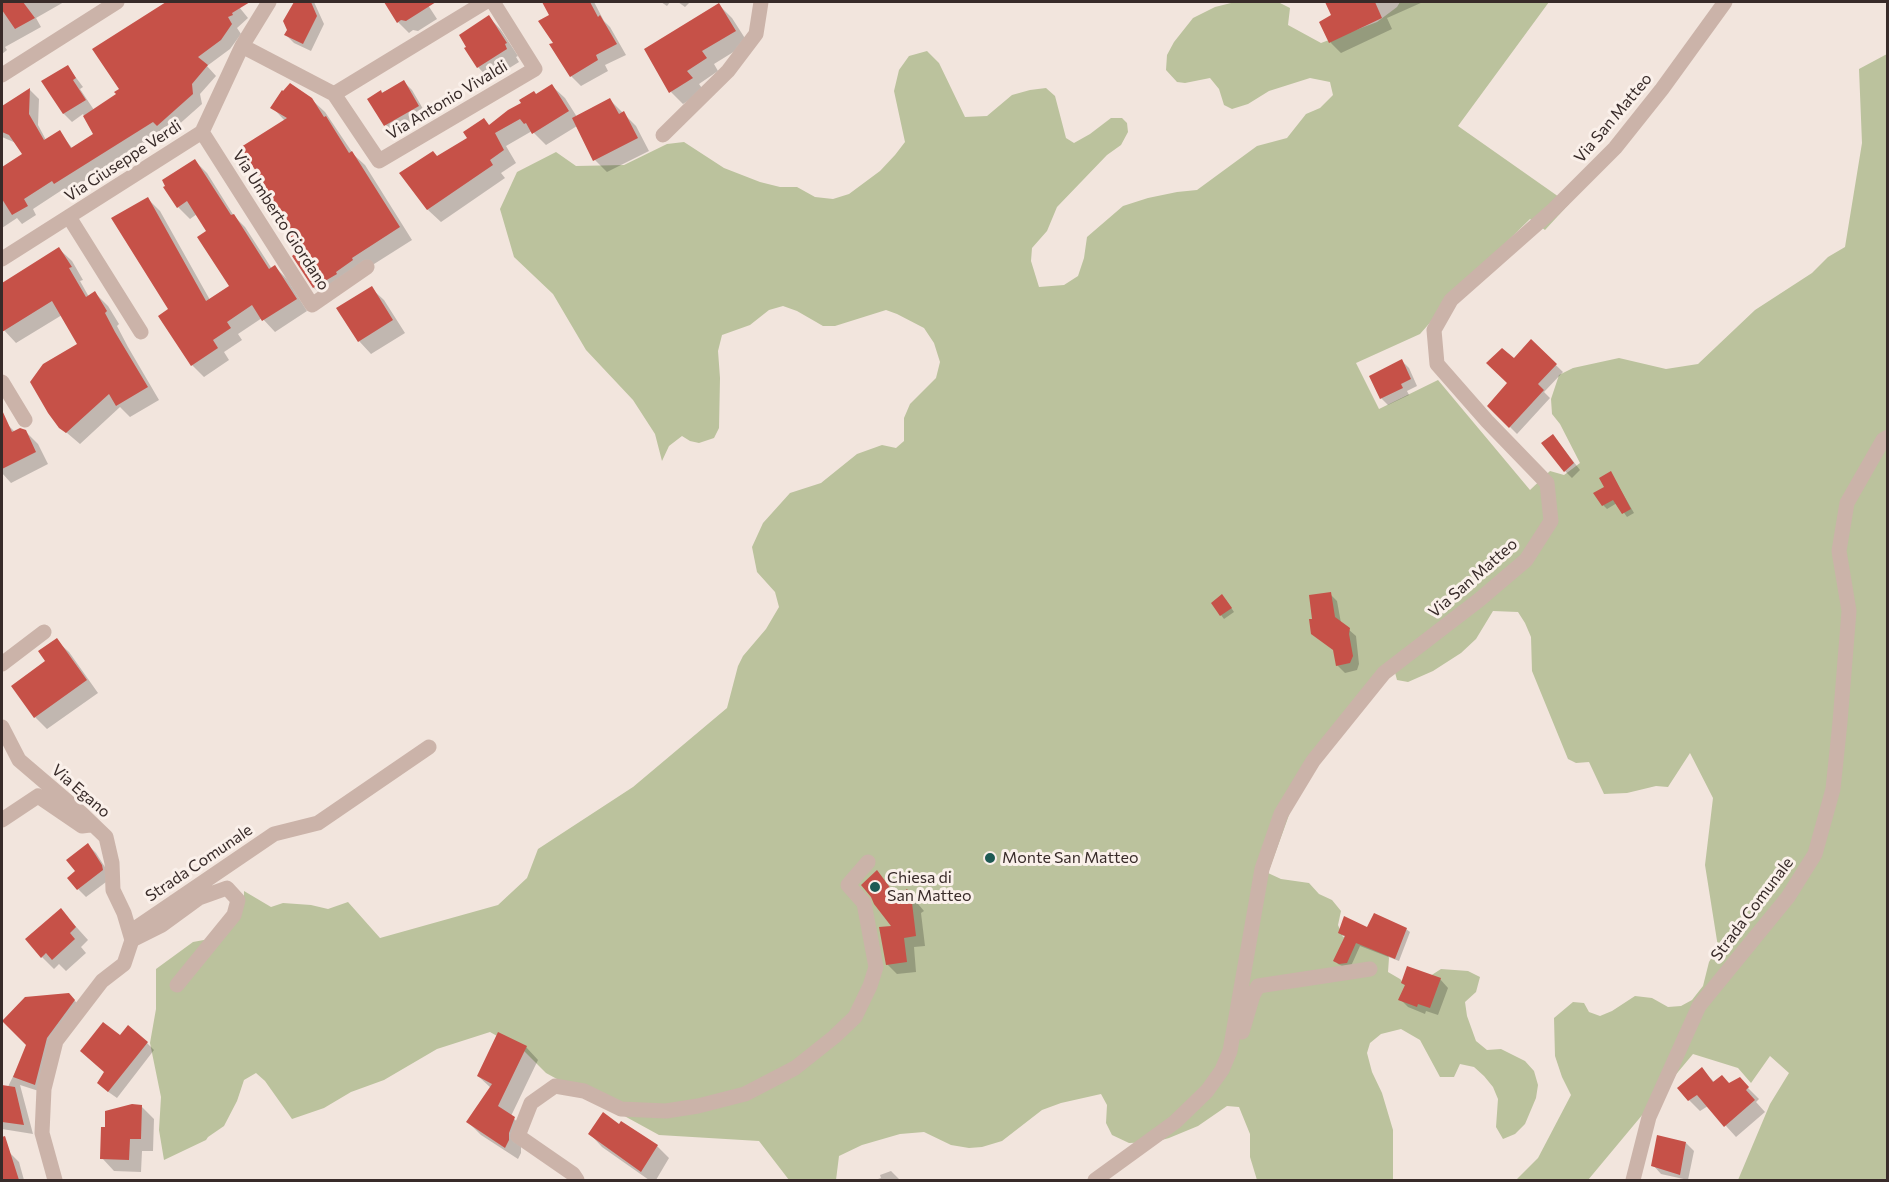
<!DOCTYPE html>
<html>
<head>
<meta charset="utf-8">
<style>
  body { margin:0 }
  #map { position:relative; width:1889px; height:1182px; overflow:hidden; background:#f2e5dd; font-family:Commissioner,sans-serif }
  canvas { display:block }
  .frame { position:absolute; inset:0; border:3px solid #382b29; pointer-events:none }
</style>
</head>
<body>
<div id="map">
<canvas width="1889" height="1182"></canvas>
<div class="frame"></div>
</div>
<script>
const ctx = document.querySelector('canvas').getContext('2d');
ctx.lineJoin = 'round';
function fillPath(path, color) {
  ctx.fillStyle = color;
  ctx.fill(path, 'evenodd');
}
function poly(rows) {
  const path = new Path2D();
  for (const r of rows) {
    path.moveTo(r[0], r[1]);
    for (let i = 2; i < r.length; i += 2) path.lineTo(r[i], r[i + 1]);
  }
  return path;
}
function strokePath(path, color, width, dash) {
  ctx.strokeStyle = color;
  ctx.lineWidth = width;
  ctx.lineCap = dash ? 'butt' : 'round';
  ctx.setLineDash(dash || []);
  ctx.stroke(path);
}
function label(font, color, halo, rows, align = 'center') {
  ctx.font = font + ' Commissioner,sans-serif';
  ctx.lineWidth = 6;
  ctx.setLineDash([]);
  ctx.textBaseline = 'middle';
  ctx.strokeStyle = halo;
  ctx.fillStyle = color;
  for (const [text, x, y, turn = 0] of rows) {
    ctx.save();
    ctx.translate(x, y);
    ctx.rotate((+turn || 0) * Math.PI / 180);
    ctx.textAlign = isNaN(turn) ? turn : align;
    if (halo) ctx.strokeText(text, 0, 0);
    ctx.fillText(text, 0, 0);
    ctx.restore();
  }
}
fillPath(poly([
  [1235,2,1280,3,1290,8,1288,25,1321,43,1377,22,1397,7,1400,2,1549,2,1458,126,1569,204,1545,230,1530,219,1465,283,1420,334,1356,363,1379,409,1438,380,1530,490,1550,471,1564,475,1580,463,1560,424,1552,414,1551,399,1559,375,1573,368,1619,358,1666,369,1698,364,1755,310,1812,273,1828,257,1845,247,1862,143,1859,69,1887,54,1887,1180,1738,1180,1770,1104,1789,1073,1770,1056,1751,1083,1738,1068,1693,1054,1588,1180,1516,1180,1538,1158,1571,1095,1562,1077,1555,1056,1554,1018,1573,1002,1584,1003,1589,1012,1600,1016,1612,1011,1635,996,1652,998,1668,1007,1681,1006,1692,1000,1703,986,1709,962,1718,947,1705,865,1713,798,1690,753,1668,787,1656,786,1627,793,1604,794,1589,762,1576,763,1568,759,1532,671,1531,637,1525,623,1518,612,1493,611,1476,639,1461,653,1433,671,1408,682,1397,680,1393,665,1297,793,1268,873,1281,879,1309,883,1319,894,1332,900,1341,911,1338,925,1343,937,1384,945,1389,958,1388,972,1400,979,1410,989,1441,969,1468,971,1480,977,1476,992,1465,1002,1467,1016,1476,1041,1487,1050,1501,1049,1525,1061,1534,1071,1538,1085,1536,1098,1525,1124,1515,1134,1503,1139,1496,1127,1498,1099,1493,1087,1484,1076,1474,1067,1460,1064,1454,1077,1440,1077,1420,1040,1401,1029,1381,1034,1370,1043,1367,1053,1372,1072,1382,1093,1393,1130,1393,1180,1257,1180,1250,1157,1250,1134,1239,1107,1227,1106,1198,1126,1169,1138,1155,1142,1129,1143,1112,1135,1106,1123,1107,1105,1101,1094,1061,1103,1042,1110,1002,1141,982,1147,969,1148,951,1145,924,1132,900,1134,862,1145,839,1156,836,1180,789,1180,759,1141,659,1135,546,1073,524,1051,490,1032,437,1049,384,1080,351,1092,324,1108,292,1119,265,1081,256,1073,244,1080,237,1101,224,1126,208,1137,206,1140,164,1160,159,1130,161,1097,150,1043,156,1009,156,969,193,942,220,937,244,901,244,891,271,907,283,903,311,905,328,909,348,902,380,938,498,905,527,878,538,849,633,787,727,708,738,666,743,656,766,629,779,607,775,592,757,572,752,547,763,523,790,493,821,483,857,454,882,445,896,448,904,441,904,418,910,404,936,378,940,362,934,343,924,328,897,314,886,310,835,326,823,326,797,311,783,306,769,310,750,325,722,335,718,351,720,378,719,428,714,438,699,443,690,441,682,436,669,446,662,461,655,434,633,400,586,350,553,294,514,257,500,209,517,172,556,152,576,166,624,165,667,144,684,142,724,168,760,182,780,187,797,187,815,197,833,199,849,194,880,171,895,155,905,142,894,91,899,70,909,56,927,51,939,63,965,117,987,116,1012,95,1030,90,1046,88,1055,96,1066,138,1074,143,1090,134,1111,118,1122,118,1127,123,1128,132,1121,145,1107,155,1057,207,1047,231,1032,248,1031,261,1039,287,1064,285,1078,276,1084,258,1087,237,1123,206,1148,198,1177,192,1197,190,1257,146,1287,138,1306,114,1320,108,1333,95,1330,82,1310,78,1269,91,1248,104,1232,109,1224,105,1219,89,1210,78,1185,83,1177,82,1166,70,1167,55,1174,42,1193,18,1215,7]
]), '#bbc29d');
fillPath(poly([
  [2,2,64,2,36,18,41,27,5,47,7,50,2,54],
  [168,2,235,2,248,18,237,28,241,34,230,49,207,66,216,76,200,94,202,104,167,135,164,131,65,193,62,190,33,209,36,215,22,224,17,218,2,228,2,169,24,154,16,143,2,137,2,108,30,90,39,99,38,125,46,140,59,132,73,149,95,134,83,114,72,122,64,114,43,82,68,67,83,87,80,89,94,110,118,94,121,89,94,49],
  [295,2,314,2,324,24,311,51,294,43,286,35,289,30,285,21],
  [386,2,426,2,437,19,418,31,413,30,409,33,398,22],
  [543,2,594,2,604,21,610,27,626,55,605,65,608,71,581,86,571,76,555,43,551,15],
  [661,2,670,2,667,6],
  [678,2,690,2,685,7],
  [1327,2,1352,3,1423,2,1387,18,1392,29,1341,53,1331,43,1321,22,1333,16],
  [719,5,732,18,748,43,714,64,718,71,699,84,704,91,683,104,671,92],
  [489,17,501,30,518,56,516,57,519,62,490,80,478,67],
  [404,82,412,90,426,114,394,133,386,125,369,99],
  [552,86,565,98,577,117,610,100,636,126,649,151,607,172,595,160,577,126,546,145,532,131,506,146,516,163,501,173,505,178,441,222,428,210,401,173,438,157,490,127],
  [311,99,325,112,354,155,365,165,412,240,363,271,327,300,314,288,294,256,300,251,275,199,285,121,272,107],
  [195,161,207,173,234,216,245,227,272,269,275,267,287,279,307,311,275,332,262,318,238,334,242,340,224,352,229,360,204,377,192,365,170,310,148,199,160,211,210,300,231,286,208,231,197,214,190,219,178,207],
  [59,249,72,261,83,280,80,281,89,297,95,293,108,306,119,324,117,326,128,347,159,400,130,417,120,407,80,444,60,427,79,345,62,315,16,343,2,328,2,285],
  [371,288,384,300,405,333,371,354,359,341],
  [1531,341,1563,372,1544,392,1550,398,1517,434,1489,406,1509,383,1514,361],
  [1402,361,1409,368,1417,386,1407,391,1409,395,1388,405,1381,398],
  [8,425,15,432,25,431,38,444,48,464,11,483,2,473,2,428],
  [1559,443,1580,470,1572,478,1565,471],
  [1611,473,1634,513,1627,517,1617,503,1607,509,1603,505],
  [1330,594,1337,601,1341,623,1356,636,1359,664,1357,670,1345,673,1337,665,1335,651,1313,633,1311,596],
  [1226,600,1234,612,1224,619,1221,615],
  [56,640,69,652,98,693,47,729,35,717,47,661],
  [88,845,96,853,110,875,110,879,86,897,78,889],
  [877,872,898,898,907,891,924,911,921,913,925,946,914,947,916,972,897,974,887,964,893,927],
  [61,910,88,940,81,947,86,953,66,971,59,964,54,969,42,957],
  [1367,929,1406,929,1410,932,1399,961,1360,946,1351,966,1344,967,1338,964,1335,960,1346,938,1339,933],
  [1440,979,1448,988,1438,1015,1426,1011,1425,1014,1408,1007,1400,999,1406,986,1402,983],
  [68,994,84,1010,56,1048,45,1093,20,1085,33,1134,2,1129,2,1099,23,1056,41,1059,4,1021],
  [120,1037,147,1043,154,1050,117,1098,107,1091,106,1072],
  [526,1047,538,1060,511,1116,527,1131,521,1146,521,1153,518,1159,481,1135,468,1122,491,1088,478,1076],
  [1702,1069,1715,1083,1729,1084,1739,1079,1759,1099,1756,1102,1765,1112,1736,1137,1708,1106,1700,1111,1689,1100],
  [141,1106,154,1119,153,1151,142,1151,141,1172,114,1171,102,1158],
  [619,1126,657,1146,669,1158,656,1180,649,1180,602,1147,590,1134],
  [1686,1143,1694,1151,1688,1180,1661,1174,1653,1165],
  [10,1153,19,1162,24,1180,2,1180,2,1155],
  [891,1171,900,1180,875,1180,881,1178,880,1175]
]), '#0003');
fillPath(poly([
  [2,2,23,2,35,18,15,29,2,10],
  [166,2,250,2,232,13,233,15,228,17,232,24,221,40,198,57,208,65,192,84,193,94,157,126,153,122,54,184,52,181,24,199,28,206,12,215,2,199,2,167,22,154,9,135,2,132,2,106,30,88,29,114,44,140,60,130,71,148,93,134,83,116,116,94,114,92,119,89,92,49],
  [294,2,311,2,317,16,303,44,284,35,287,30,283,21],
  [384,2,436,2,406,21,401,20,397,23],
  [542,2,590,2,598,17,600,15,617,44,596,55,598,60,570,77,549,44,553,43,538,21,549,15],
  [1325,2,1375,2,1382,18,1329,43,1319,22,1331,15],
  [719,3,736,31,702,51,707,58,687,71,693,78,669,93,644,49],
  [489,15,507,43,505,44,507,49,477,68,464,48,466,47,459,35],
  [68,65,76,78,73,80,86,100,63,114,41,81],
  [404,80,419,106,384,126,367,99,381,90,382,93],
  [290,83,312,98,324,117,326,116,349,153,352,151,400,227,352,258,353,260,336,272,337,274,313,288,292,256,298,251,268,202,273,199,241,147,287,118,270,108,282,90,283,91],
  [552,84,569,111,532,134,526,123,524,124,520,119,495,133,504,150,490,160,493,165,427,210,399,173,433,151,437,156,467,138,463,132,484,118,489,125,508,110,521,103,519,100,534,91,536,94],
  [610,98,619,114,624,111,638,138,593,161,572,118],
  [195,159,231,215,234,214,269,269,275,265,297,299,262,321,252,305,227,322,231,328,213,340,218,348,191,366,158,316,168,309,111,218,148,197,206,301,229,286,197,237,206,231,187,201,177,208,163,187,165,186,162,180],
  [59,247,72,267,69,268,86,297,95,291,107,311,105,313,115,332,148,387,116,406,109,394,66,433,59,428,48,413,30,382,43,364,77,344,52,301,2,332,2,283],
  [372,286,393,320,358,342,336,308],
  [1531,339,1557,364,1538,384,1544,390,1509,428,1487,406,1507,383,1486,363,1502,348,1514,358],
  [1402,359,1411,379,1401,384,1403,388,1380,399,1369,376],
  [2,410,12,432,20,428,26,430,36,452,2,469],
  [1553,434,1574,463,1564,472,1541,443],
  [1611,471,1631,509,1622,514,1613,500,1602,506,1593,493,1604,487,1599,478],
  [1331,592,1335,617,1350,628,1349,634,1353,656,1350,663,1336,666,1333,650,1311,634,1309,619,1312,619,1309,595],
  [1222,594,1232,608,1220,616,1211,603],
  [57,638,87,680,34,718,11,686,45,661,38,651],
  [88,843,102,865,103,870,77,890,67,878,75,871,66,860],
  [877,870,897,897,907,889,915,901,912,903,916,936,904,938,907,962,886,965,879,927,891,926,874,904,871,897,861,885],
  [61,908,76,927,70,933,75,939,52,960,46,953,41,958,25,939],
  [1374,913,1407,928,1395,959,1356,943,1347,963,1339,964,1333,961,1345,936,1338,933,1344,916,1367,927],
  [1407,966,1441,978,1430,1008,1418,1004,1417,1007,1398,1000,1405,985,1401,983],
  [69,993,75,1000,47,1038,35,1085,13,1077,26,1045,2,1021,25,997],
  [103,1022,120,1035,128,1025,148,1042,108,1092,97,1083,104,1072,80,1051],
  [498,1032,527,1046,498,1106,515,1117,509,1133,509,1140,505,1148,466,1122,492,1084,477,1076],
  [1702,1067,1713,1082,1722,1075,1729,1083,1740,1077,1749,1087,1746,1090,1755,1100,1724,1127,1697,1095,1688,1101,1677,1088],
  [2,1085,15,1087,24,1125,2,1122],
  [132,1104,142,1105,141,1139,130,1139,129,1160,100,1159,101,1127,105,1127,105,1111],
  [603,1112,619,1124,621,1121,658,1145,641,1172,588,1134],
  [1657,1135,1686,1142,1680,1175,1651,1166],
  [5,1136,19,1180,2,1180,2,1137]
]), '#c65148');
strokePath(poly([
  [242,46,334,94,379,161,535,69,493,2],
  [2,75,117,2],
  [334,94,485,2],
  [202,132,312,305,367,267],
  [663,135,728,71,756,34,761,2],
  [69,217,141,332],
  [2,259,202,132,242,46,269,2],
  [2,382,25,420],
  [2,664,44,632],
  [2,727,19,760,81,813,106,837,112,863,113,890,124,913,132,940,124,964,102,981,56,1041,44,1089,42,1133,55,1180],
  [2,820,38,796,82,826,90,825],
  [130,932,274,834,318,823,429,747],
  [132,940,162,925,199,898,227,888,238,900,234,915,177,985],
  [1242,1032,1253,995,1258,986,1370,969],
  [577,1180,573,1174,518,1136,531,1103,555,1086,584,1091,621,1109,666,1111,698,1106,745,1094,795,1068,834,1037,855,1017,870,986,876,967,864,903,848,885,868,862],
  [1095,1180,1175,1122,1207,1091,1222,1070,1230,1051,1262,869,1281,814,1313,761,1384,673,1479,600,1526,560,1551,521,1547,483,1487,421,1437,364,1434,330,1451,300,1554,209,1615,148,1662,89,1725,2],
  [1633,1180,1649,1117,1699,1006,1788,897,1815,854,1833,789,1840,722,1849,611,1839,551,1847,503,1883,440,1888,437]
]), '#cbb3a9', 15);
for (const [x, y, r, color] of [
  [990,858,6,"#1e5a54"],
  [875,887,6,"#1e5a54"]
]) {
  const dot = new Path2D();
  dot.arc(x, y, r, 0, 2 * Math.PI);
  ctx.fillStyle = color;
  ctx.fill(dot);
  strokePath(dot, '#faf0ea', 2);
}
label('16px', '#382b29', '#faf0ea', [
  ["Via Antonio Vivaldi",447,100,-31],
  ["Via San Matteo",1613,118,-50],
  ["Via Giuseppe Verdi",123,161,-33],
  ["Via Umberto Giordano",281,220,57],
  ["Via San Matteo",1473,578,-41],
  ["Via Egano",81,791,41],
  ["Strada Comunale",199,863,-34],
  ["Strada Comunale",1752,909,-53]
]);
label('16px', '#382b29', '#faf0ea', [
  ["Monte San Matteo",1002,858],
  ["Chiesa di",887,878],
  ["San Matteo",887,896]
], 'left');
</script>
</body>
</html>
